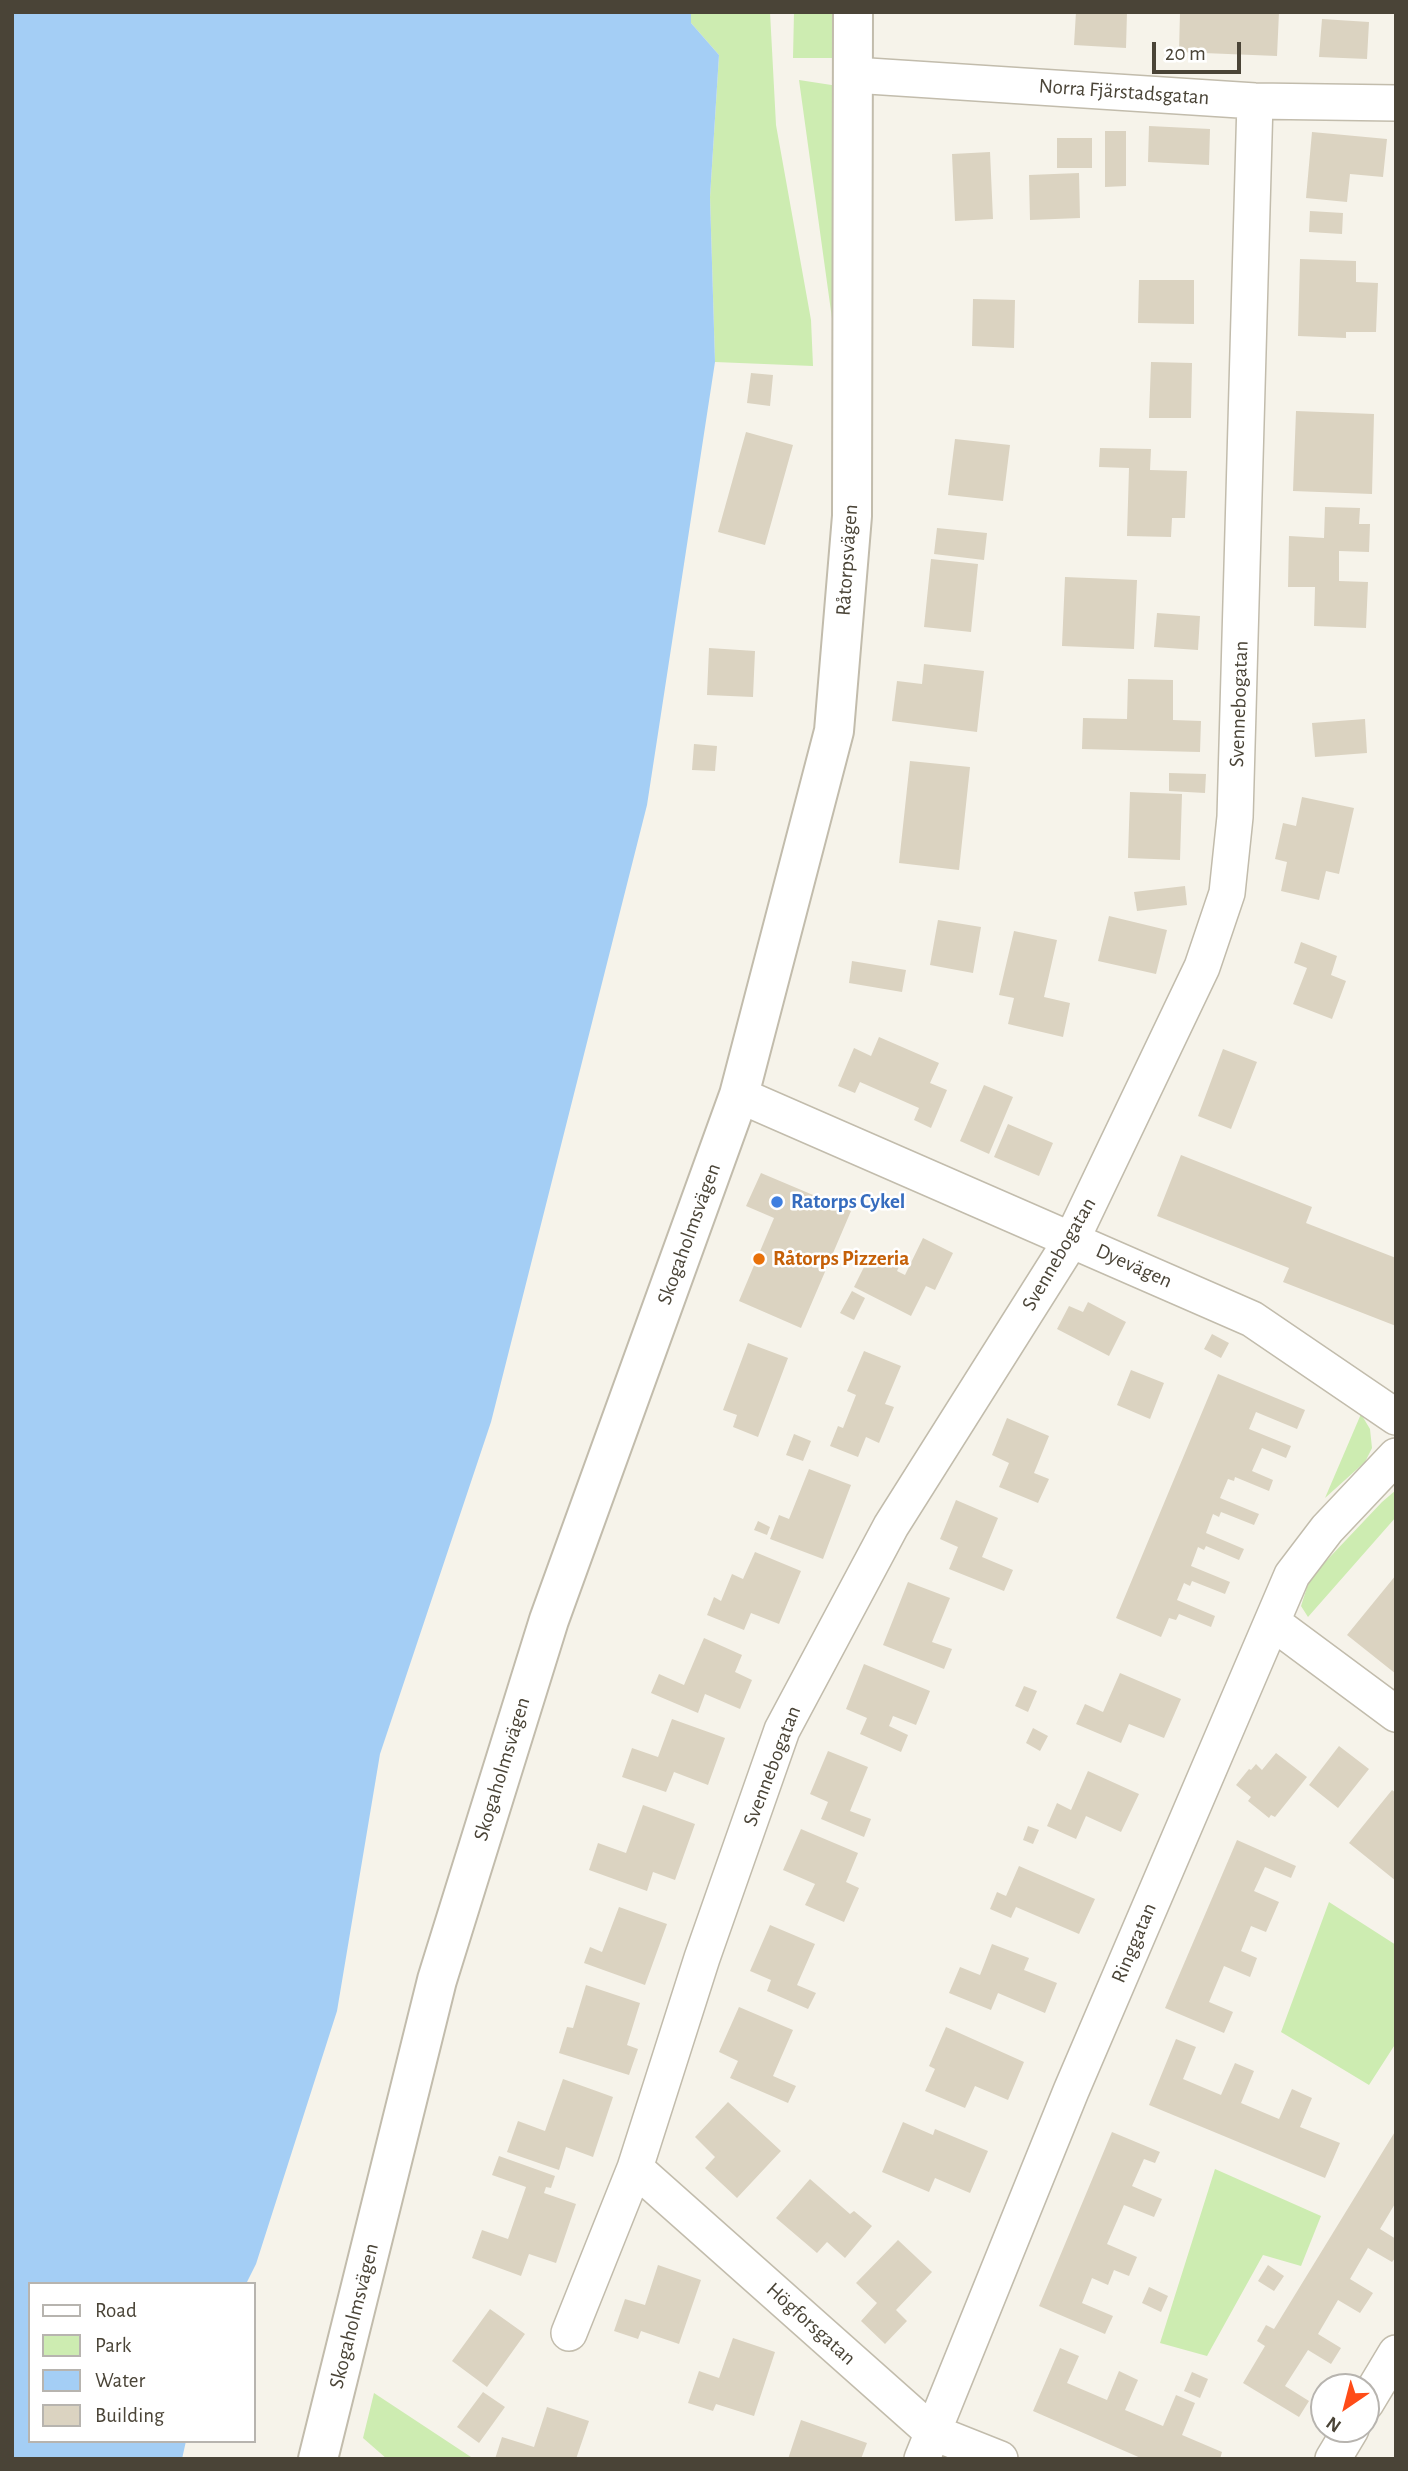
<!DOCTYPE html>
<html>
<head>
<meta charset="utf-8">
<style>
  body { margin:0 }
  #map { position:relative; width:1408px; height:2471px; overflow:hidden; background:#f6f3ea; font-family:"Alegreya Sans",sans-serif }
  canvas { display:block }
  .frame { position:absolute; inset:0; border:14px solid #4a4437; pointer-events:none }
  .legend { position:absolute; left:28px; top:2282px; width:228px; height:161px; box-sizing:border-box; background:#fff; border:2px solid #b7b4af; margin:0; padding:9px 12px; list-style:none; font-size:21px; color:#4a4437 }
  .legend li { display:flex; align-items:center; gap:14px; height:35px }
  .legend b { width:35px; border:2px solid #b7b4af }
  .north { position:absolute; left:1310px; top:2373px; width:70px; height:70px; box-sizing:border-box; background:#fff; border:2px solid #b7b4af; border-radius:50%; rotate:215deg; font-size:19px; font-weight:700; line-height:28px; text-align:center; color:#4a4437 }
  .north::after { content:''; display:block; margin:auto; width:24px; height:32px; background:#ff4c18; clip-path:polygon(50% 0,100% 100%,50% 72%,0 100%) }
  .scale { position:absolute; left:1152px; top:42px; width:89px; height:32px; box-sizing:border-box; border:4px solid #4a4437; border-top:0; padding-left:9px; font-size:21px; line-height:24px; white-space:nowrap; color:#4a4437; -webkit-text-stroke:5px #fff; paint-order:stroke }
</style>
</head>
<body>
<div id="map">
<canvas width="1408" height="2471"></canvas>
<div class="frame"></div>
<ul class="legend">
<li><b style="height:9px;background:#fff"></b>Road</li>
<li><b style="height:19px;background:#cdecb1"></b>Park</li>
<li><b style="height:19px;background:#a4cef5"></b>Water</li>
<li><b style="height:19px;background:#dbd3c1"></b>Building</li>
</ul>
<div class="north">N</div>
<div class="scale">20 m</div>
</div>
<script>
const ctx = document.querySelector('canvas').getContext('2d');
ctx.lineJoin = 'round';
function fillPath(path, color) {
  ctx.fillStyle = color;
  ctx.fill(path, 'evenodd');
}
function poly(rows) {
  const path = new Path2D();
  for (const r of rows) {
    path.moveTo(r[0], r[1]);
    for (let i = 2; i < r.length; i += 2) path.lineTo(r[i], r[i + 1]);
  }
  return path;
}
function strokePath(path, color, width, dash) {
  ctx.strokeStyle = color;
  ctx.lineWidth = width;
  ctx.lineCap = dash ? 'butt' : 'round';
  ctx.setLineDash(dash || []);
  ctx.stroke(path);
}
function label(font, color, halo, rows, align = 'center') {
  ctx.font = font + ' "Alegreya Sans",sans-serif';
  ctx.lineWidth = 5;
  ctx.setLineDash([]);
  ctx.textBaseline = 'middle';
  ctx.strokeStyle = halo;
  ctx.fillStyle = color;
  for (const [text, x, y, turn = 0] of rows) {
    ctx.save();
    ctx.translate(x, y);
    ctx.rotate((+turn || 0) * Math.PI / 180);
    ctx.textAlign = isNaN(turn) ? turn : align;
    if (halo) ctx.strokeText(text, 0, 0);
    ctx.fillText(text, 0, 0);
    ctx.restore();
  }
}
fillPath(poly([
  [691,12,770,12,776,125,811,320,813,366,715,362,710,197,719,55,691,23],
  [794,12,838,12,839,58,793,58],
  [799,80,838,86,834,333],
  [1361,1414,1370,1429,1372,1448,1365,1462,1325,1498],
  [1396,1490,1396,1517,1308,1617,1301,1606,1310,1578,1382,1502],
  [1329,1902,1396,1945,1396,2043,1369,2085,1281,2032],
  [1215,2169,1321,2216,1301,2266,1263,2255,1207,2356,1160,2343],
  [374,2393,474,2459,387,2459,363,2438]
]), '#cdecb1');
fillPath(poly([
  [12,12,691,12,691,23,719,55,710,197,715,362,647,805,491,1422,380,1754,337,2011,256,2264,246,2284,30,2284,30,2441,186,2441,182,2459,12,2459]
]), '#a4cef5');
fillPath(poly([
  [1076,12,1127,12,1126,48,1074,45],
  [1180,12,1279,12,1277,56,1179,52],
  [1322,19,1369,22,1367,59,1319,57],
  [1149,126,1210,129,1209,165,1148,162],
  [1105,131,1126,131,1126,186,1105,187],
  [1312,132,1387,139,1383,177,1350,174,1347,202,1306,198],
  [1057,138,1092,138,1092,168,1057,168],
  [990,152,993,219,955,221,952,154],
  [1079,173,1080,218,1030,220,1029,175],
  [1310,211,1343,213,1342,234,1309,232],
  [1300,259,1356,261,1356,282,1378,283,1376,332,1346,332,1346,338,1298,336],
  [1139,280,1194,280,1194,324,1138,323],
  [973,299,1015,300,1014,348,972,346],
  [1151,362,1192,363,1191,418,1149,418],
  [751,373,773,375,770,406,747,403],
  [1296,411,1374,414,1372,494,1293,491],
  [746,432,793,445,765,545,718,532],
  [955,439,1010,445,1003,501,948,495],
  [1100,448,1151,449,1150,470,1187,471,1185,518,1172,518,1171,537,1127,536,1129,468,1099,467],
  [1325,507,1360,508,1359,524,1370,524,1369,552,1339,551,1339,581,1368,582,1366,628,1314,626,1315,587,1288,587,1289,536,1324,538],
  [937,528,987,533,984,560,934,554],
  [931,559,978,564,971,632,924,627],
  [1065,577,1137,580,1134,649,1062,646],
  [1157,613,1200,616,1198,650,1154,647],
  [709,648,755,651,753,697,707,695],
  [924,664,984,671,977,732,892,721,897,681,922,684],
  [1128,679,1173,680,1173,720,1201,721,1200,752,1082,749,1083,718,1127,719],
  [1365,719,1367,753,1315,757,1312,723],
  [694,744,717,746,715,771,692,770],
  [910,761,970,767,959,870,899,863],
  [1169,773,1206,774,1205,793,1169,791],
  [1130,792,1182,794,1180,860,1128,858],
  [1302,797,1354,808,1339,874,1326,871,1319,900,1281,891,1287,862,1275,859,1283,823,1296,826],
  [1185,886,1187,905,1137,911,1134,892],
  [1109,916,1167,930,1156,974,1098,961],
  [938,920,981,927,973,973,930,965],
  [1014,931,1057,940,1044,997,1070,1003,1063,1037,1008,1024,1014,998,999,995],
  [1301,942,1337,956,1331,975,1346,981,1332,1019,1293,1004,1307,968,1294,963],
  [852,961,906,970,902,992,849,983],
  [879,1037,939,1063,930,1083,947,1090,931,1128,914,1120,919,1108,860,1082,855,1093,838,1086,854,1048,871,1056],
  [1223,1049,1257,1062,1231,1129,1198,1116],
  [984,1085,1013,1097,989,1154,960,1141],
  [1008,1124,1053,1143,1039,1176,994,1157],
  [1181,1155,1312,1207,1306,1223,1396,1258,1396,1326,1283,1282,1289,1268,1157,1216],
  [761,1173,851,1211,801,1328,739,1301,774,1218,746,1206],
  [923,1238,953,1253,935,1290,926,1286,911,1316,854,1287,871,1253,899,1267,897,1271,905,1275],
  [852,1291,865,1298,854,1320,840,1313],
  [1088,1302,1126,1322,1109,1356,1057,1329,1069,1306,1083,1312],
  [1212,1334,1229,1343,1221,1358,1204,1349],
  [748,1343,788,1358,758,1437,733,1427,737,1415,723,1410],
  [864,1351,901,1366,885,1404,894,1407,879,1443,866,1437,858,1457,830,1446,838,1426,843,1428,856,1395,847,1391],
  [1131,1370,1164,1383,1150,1419,1117,1405],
  [1218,1374,1305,1410,1297,1429,1256,1412,1249,1429,1291,1446,1286,1458,1262,1448,1252,1471,1273,1480,1269,1491,1235,1477,1234,1481,1228,1479,1220,1498,1259,1514,1254,1525,1221,1512,1219,1517,1213,1514,1206,1533,1244,1549,1239,1560,1206,1546,1204,1550,1198,1547,1191,1566,1230,1582,1225,1594,1192,1581,1190,1586,1184,1583,1177,1600,1215,1616,1211,1627,1179,1614,1176,1620,1169,1618,1161,1637,1116,1618],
  [1007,1418,1049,1436,1034,1473,1049,1479,1038,1503,999,1487,1009,1463,992,1455],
  [794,1434,811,1441,803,1461,786,1455],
  [809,1469,851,1485,823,1559,770,1539,779,1515,789,1519],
  [956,1500,998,1518,982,1557,1013,1570,1004,1591,949,1569,958,1547,940,1539],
  [758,1521,770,1527,767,1535,754,1530],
  [755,1552,801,1571,779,1624,751,1613,744,1630,707,1615,714,1597,721,1601,732,1574,743,1579],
  [1396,1575,1396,1674,1347,1635],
  [908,1582,950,1598,932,1642,952,1649,944,1669,883,1645],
  [704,1638,742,1655,735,1672,752,1680,740,1709,705,1694,698,1713,651,1693,659,1674,684,1685],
  [864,1664,930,1691,916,1725,893,1716,889,1726,908,1735,901,1752,860,1734,867,1718,846,1709],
  [1120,1673,1181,1699,1164,1738,1129,1724,1121,1743,1076,1724,1085,1704,1103,1712],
  [1024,1686,1037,1691,1028,1712,1015,1706],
  [672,1719,725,1738,708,1785,674,1772,666,1792,622,1777,632,1748,658,1757],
  [1033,1728,1048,1736,1040,1751,1026,1743],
  [1339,1746,1369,1769,1338,1808,1309,1785],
  [828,1751,868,1767,850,1811,871,1819,864,1837,821,1819,828,1802,810,1794],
  [1276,1753,1307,1777,1275,1817,1271,1815,1269,1818,1248,1801,1251,1797,1236,1785,1249,1769,1251,1770,1256,1764,1262,1770],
  [1088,1771,1139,1794,1121,1832,1086,1816,1076,1839,1047,1826,1057,1803,1071,1810],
  [1392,1790,1396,1793,1396,1881,1349,1843],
  [643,1805,695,1824,675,1880,653,1872,647,1891,589,1870,598,1843,626,1853],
  [1028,1826,1039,1830,1033,1844,1023,1840],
  [801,1829,858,1853,846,1882,859,1888,844,1922,805,1905,815,1884,783,1870],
  [1237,1840,1296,1866,1291,1878,1265,1867,1254,1891,1279,1902,1266,1932,1251,1926,1241,1951,1257,1958,1250,1977,1224,1966,1209,2002,1233,2012,1224,2033,1165,2008],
  [1019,1866,1095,1899,1079,1934,1016,1907,1011,1918,990,1909,997,1892,1006,1896],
  [619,1907,667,1924,645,1985,584,1963,590,1947,602,1952],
  [770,1925,815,1944,797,1985,816,1993,808,2009,767,1991,771,1980,750,1971],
  [992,1944,1029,1958,1024,1970,1057,1983,1045,2013,998,1993,991,2010,949,1993,960,1967,980,1975],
  [586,1985,640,2003,627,2045,638,2049,629,2075,559,2053,567,2027,573,2028],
  [739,2007,793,2030,773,2076,796,2086,788,2103,730,2078,738,2061,719,2052],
  [946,2027,1024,2062,1008,2100,975,2086,965,2108,925,2091,935,2069,929,2066],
  [1176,2039,1196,2047,1183,2079,1221,2095,1235,2063,1254,2071,1241,2103,1279,2119,1292,2089,1312,2098,1300,2127,1340,2143,1325,2178,1149,2105],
  [563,2079,613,2097,593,2157,566,2147,559,2170,507,2152,518,2121,545,2131],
  [728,2102,781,2151,737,2198,705,2168,715,2157,695,2137],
  [903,2122,933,2135,935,2129,988,2151,970,2193,935,2178,929,2192,882,2172],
  [1396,2130,1396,2202,1380,2229,1396,2239,1396,2257,1392,2262,1368,2248,1350,2279,1373,2293,1360,2313,1338,2300,1318,2334,1341,2348,1331,2364,1308,2350,1285,2386,1309,2401,1299,2417,1243,2383,1265,2346,1257,2341,1266,2325,1274,2329],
  [1112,2132,1160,2152,1155,2163,1144,2159,1132,2186,1162,2199,1154,2217,1124,2205,1107,2244,1137,2257,1129,2276,1114,2270,1108,2285,1092,2278,1082,2303,1113,2316,1105,2334,1039,2306],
  [499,2156,555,2176,551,2188,546,2187,544,2193,576,2204,556,2263,529,2254,521,2276,472,2258,482,2230,508,2239,526,2187,492,2175],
  [810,2179,850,2214,854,2211,872,2226,845,2258,827,2242,817,2253,776,2218],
  [898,2240,932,2272,896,2310,907,2321,885,2344,861,2321,877,2303,856,2283],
  [658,2265,701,2280,679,2344,641,2331,638,2339,614,2331,625,2299,645,2305],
  [1268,2265,1284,2276,1274,2291,1258,2281],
  [1149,2287,1168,2296,1161,2312,1142,2303],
  [490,2309,525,2334,487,2387,452,2361],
  [733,2338,775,2352,754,2416,716,2404,713,2411,688,2403,699,2371,719,2378],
  [1060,2348,1079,2356,1067,2383,1107,2400,1119,2371,1138,2380,1125,2410,1163,2426,1176,2395,1195,2403,1182,2435,1222,2452,1220,2459,1143,2459,1033,2411],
  [1192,2372,1208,2379,1200,2398,1184,2391],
  [483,2392,505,2407,479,2443,457,2427],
  [547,2407,589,2421,576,2459,495,2459,502,2437,534,2447],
  [801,2420,867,2443,861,2459,788,2459]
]), '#dbd3c1');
const minor = poly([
  [853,75,1255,101,1396,103],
  [739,1095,1252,1319,1396,1417],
  [1272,1622,1396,1714],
  [635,2168,932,2432,1000,2459],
  [569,2333,635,2168,702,1958,782,1730,891,1526,1072,1239,1202,967,1227,893,1235,817,1255,101],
  [1366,2403,1396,2353],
  [922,2459,1071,2091,1292,1575,1327,1529,1396,1456],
  [1333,2459,1351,2429]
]);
const tertiary = poly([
  [318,2459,437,1980,549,1620,739,1095,834,731,852,516,853,12]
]);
strokePath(minor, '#c2bcac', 38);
strokePath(tertiary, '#c2bcac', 42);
strokePath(minor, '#fff', 35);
strokePath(tertiary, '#fff', 38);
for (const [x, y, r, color] of [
  [777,1202,7,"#3f7fe0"],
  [759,1259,7,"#e8710a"]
]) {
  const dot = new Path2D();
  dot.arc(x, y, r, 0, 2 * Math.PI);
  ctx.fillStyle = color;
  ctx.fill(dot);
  strokePath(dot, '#fff', 2.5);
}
label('21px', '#4a4437', '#fff', [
  ["Norra Fjärstadsgatan",1124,92,4],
  ["Råtorpsvägen",847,560,-86],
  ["Svennebogatan",1239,704,-88],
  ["Skogaholmsvägen",689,1234,-70],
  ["Svennebogatan",1059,1254,-60],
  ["Dyevägen",1134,1266,24],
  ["Svennebogatan",772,1766,-69],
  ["Skogaholmsvägen",502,1769,-73],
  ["Ringgatan",1134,1943,-67],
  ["Skogaholmsvägen",354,2316,-76],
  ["Högforsgatan",811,2324,42]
]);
label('bold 21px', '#366cbe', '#fff', [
  ["Ratorps Cykel",791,1202]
], 'left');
label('bold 21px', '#c56008', '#fff', [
  ["Råtorps Pizzeria",773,1259]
], 'left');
</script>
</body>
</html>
